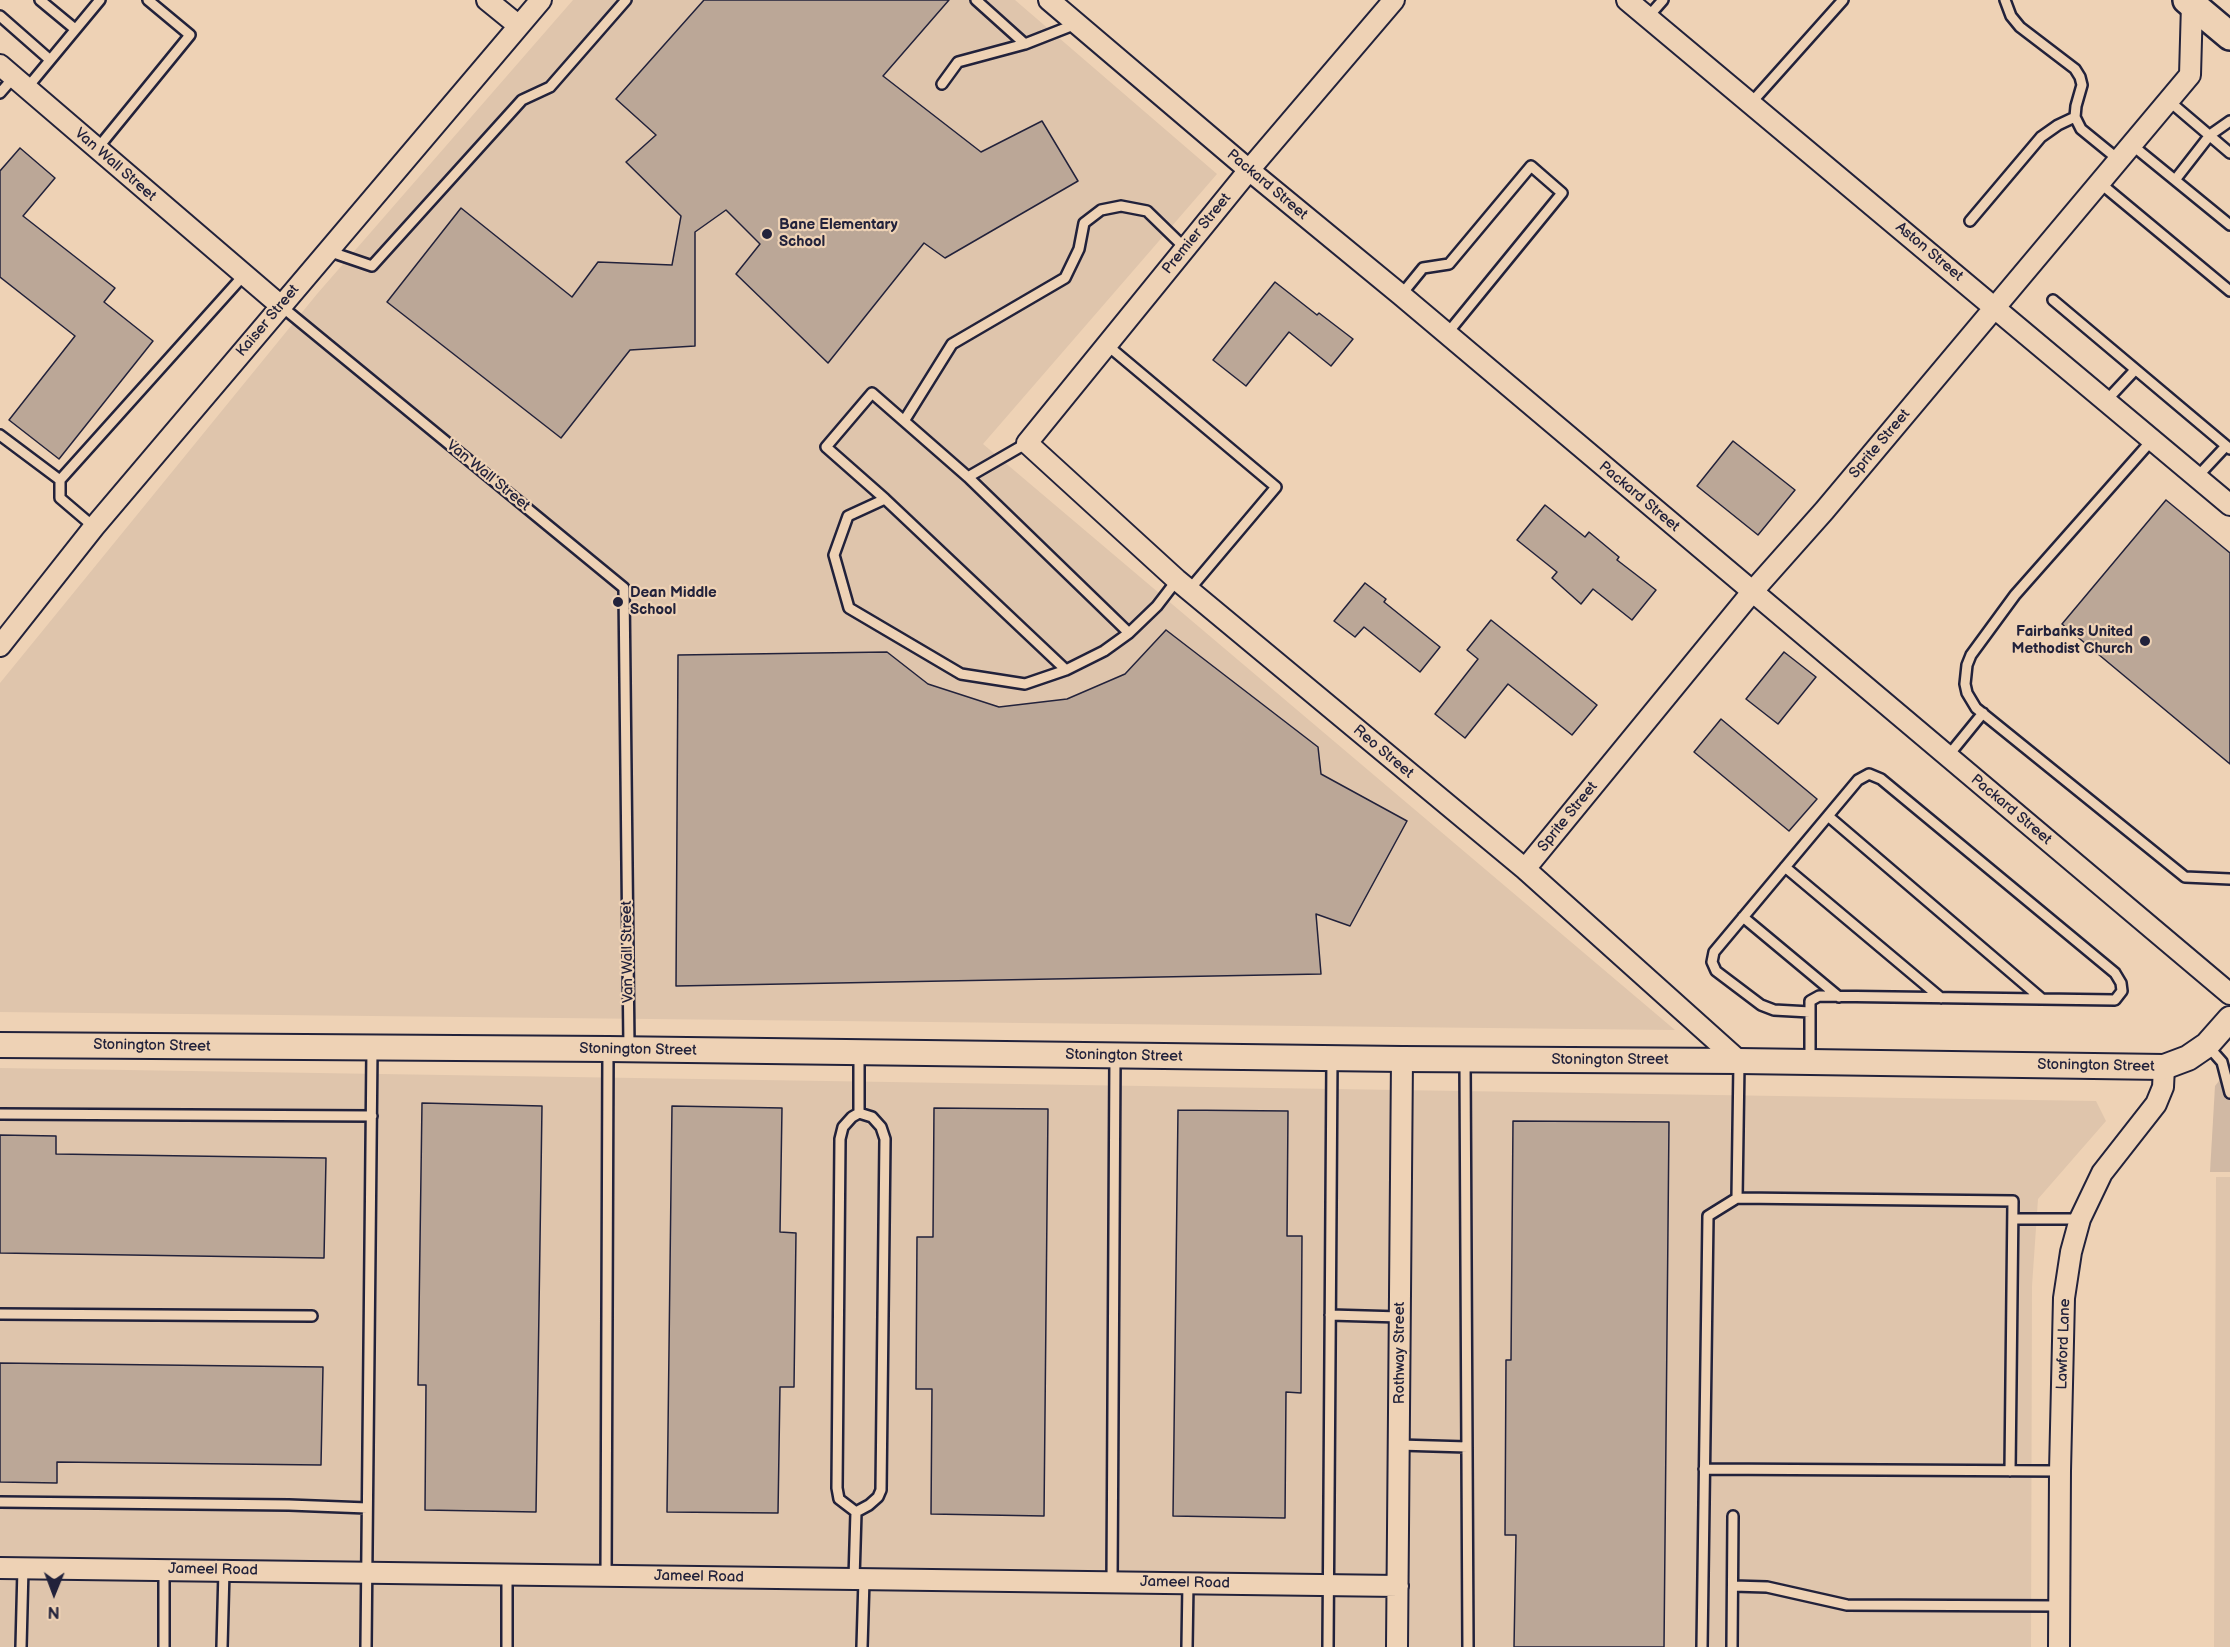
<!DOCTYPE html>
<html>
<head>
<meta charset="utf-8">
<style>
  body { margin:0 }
  #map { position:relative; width:2230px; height:1647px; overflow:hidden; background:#eed2b5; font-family:"Balsamiq Sans",sans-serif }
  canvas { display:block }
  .north { position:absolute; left:24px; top:1563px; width:60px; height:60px; -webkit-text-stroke:4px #eed2b5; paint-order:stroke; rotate:181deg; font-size:16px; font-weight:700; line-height:24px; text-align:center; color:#22223b }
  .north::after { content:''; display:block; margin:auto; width:21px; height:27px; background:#22223b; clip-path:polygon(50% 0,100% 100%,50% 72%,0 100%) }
</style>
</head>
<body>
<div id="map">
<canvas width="2230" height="1647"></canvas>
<div class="north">N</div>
</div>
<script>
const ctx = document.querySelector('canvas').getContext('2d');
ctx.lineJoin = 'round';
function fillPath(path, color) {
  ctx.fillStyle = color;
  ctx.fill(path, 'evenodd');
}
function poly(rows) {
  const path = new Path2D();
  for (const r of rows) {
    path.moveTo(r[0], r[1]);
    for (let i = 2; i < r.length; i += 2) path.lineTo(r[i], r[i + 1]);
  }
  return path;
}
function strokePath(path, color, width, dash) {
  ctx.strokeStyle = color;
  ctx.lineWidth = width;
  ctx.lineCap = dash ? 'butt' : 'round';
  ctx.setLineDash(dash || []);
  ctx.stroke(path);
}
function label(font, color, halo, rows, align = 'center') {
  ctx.font = font + ' "Balsamiq Sans",sans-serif';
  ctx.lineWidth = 4.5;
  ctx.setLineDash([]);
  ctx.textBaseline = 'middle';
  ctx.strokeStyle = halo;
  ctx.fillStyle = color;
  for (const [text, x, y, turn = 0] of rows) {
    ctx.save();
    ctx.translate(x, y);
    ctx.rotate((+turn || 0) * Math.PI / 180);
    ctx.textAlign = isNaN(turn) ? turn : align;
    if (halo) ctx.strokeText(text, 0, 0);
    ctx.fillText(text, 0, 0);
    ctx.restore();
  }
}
fillPath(poly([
  [573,0,1015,0,1217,174,983,444,1675,1030,0,1012,0,683,317,294],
  [0,1068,2096,1101,2106,1121,2038,1199,2032,1286,2031,1647,0,1647],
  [2216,1177,2230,1177,2230,1647,2214,1647]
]), '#dfc5ac');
fillPath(poly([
  [2230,1067,2230,1172,2210,1172,2215,1086]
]), '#d1b9a4');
const building = poly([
  [704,0,949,0,883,76,981,152,1042,121,1078,181,945,258,924,243,828,363,736,274,760,244,726,210,695,232,695,346,630,350,561,438,387,302,461,208,572,297,598,262,672,265,681,216,626,162,656,135,616,99,704,0],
  [20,148,55,178,23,216,115,288,104,302,153,341,59,459,9,420,75,336,0,277,0,171,20,148],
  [1275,282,1317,315,1319,313,1353,339,1331,366,1289,332,1246,386,1213,360,1275,282],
  [1733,441,1795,490,1758,535,1697,486,1733,441],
  [2166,500,2230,553,2230,764,2062,624,2166,500],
  [1545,505,1585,537,1589,532,1619,557,1617,560,1656,590,1632,620,1593,589,1581,604,1552,578,1557,572,1517,540,1545,505],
  [1365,583,1386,599,1384,602,1440,647,1420,672,1364,627,1355,637,1334,621,1365,583],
  [1491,620,1597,705,1572,735,1508,684,1465,738,1435,714,1478,659,1467,650,1491,620],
  [1166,630,1318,747,1321,774,1407,821,1350,926,1316,914,1321,974,676,986,678,655,887,652,928,684,999,707,1067,699,1125,674,1166,630],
  [1784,652,1816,677,1778,724,1746,699,1784,652],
  [1721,719,1817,799,1789,831,1694,752,1721,719],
  [422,1103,542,1106,536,1512,425,1510,426,1385,418,1385,422,1103],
  [672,1106,782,1108,780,1232,796,1233,794,1387,780,1387,778,1513,667,1512,672,1106],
  [934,1108,1048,1109,1044,1516,931,1514,932,1389,916,1389,917,1237,933,1237,934,1108],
  [1178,1110,1288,1111,1287,1236,1302,1236,1301,1393,1286,1392,1285,1518,1173,1516,1178,1110],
  [1513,1121,1669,1122,1664,1647,1514,1647,1516,1535,1505,1535,1506,1360,1511,1360,1513,1121],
  [0,1135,56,1136,56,1154,326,1158,324,1258,0,1253,0,1135],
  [0,1363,323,1367,321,1465,57,1462,57,1483,0,1482,0,1363]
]);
fillPath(building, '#bba797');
strokePath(building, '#22223b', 1.5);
const service = poly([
  [40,0,75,29],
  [976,0,1025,44,1076,24],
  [2005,0,2011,16,2020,27,2075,69,2080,77,2082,85,2076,106,2075,117,2081,129,2119,160],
  [0,16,49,59],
  [1648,17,1663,0],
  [942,84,958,62,1025,44],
  [27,88,100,0],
  [0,93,14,77],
  [2169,101,2230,153],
  [1751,103,1843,0],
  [2132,145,2230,225],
  [97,149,190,35,148,0],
  [2175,180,2210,135,2230,121],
  [2100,183,2230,291],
  [1970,221,2041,137,2058,125,2075,117],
  [328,251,372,266,522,100,550,87,626,0],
  [1401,295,1423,268,1449,264,1531,166,1562,193,1446,335],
  [2053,300,2230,449],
  [281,306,624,588,629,1047],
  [1107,345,1276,487,1189,590],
  [2106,401,2135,370],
  [904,421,952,344,1065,278,1079,249,1084,223,1101,210,1121,206,1147,211,1185,248],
  [0,435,60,480],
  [2152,440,2015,595,1971,655,1967,665,1965,684,1967,693,1976,708,2185,877,2230,879],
  [968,477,1027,443],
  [2197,477,2226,446],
  [885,499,848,516,834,555,849,608,961,674,1025,684,1066,670,1104,651,1129,633],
  [94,527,60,498,60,480,244,275],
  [1066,670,885,499,826,447,872,393,968,477,1129,633,1157,606,1177,580],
  [1948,756,1983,713],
  [1828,816,2042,999],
  [1785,867,1941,998],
  [1743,917,1839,997],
  [1810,1012,1774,1010,1761,1005,1716,971,1712,962,1714,952,1858,780,1869,774,1881,779,2115,973,2121,983,2122,991,2115,1000,1819,996,1810,1001,1810,1062],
  [2207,1045,2222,1062,2230,1093],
  [859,1053,859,1113],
  [1465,1061,1468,1647],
  [859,1113,872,1117,881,1127,885,1139,881,1490,878,1497,869,1505,856,1512,839,1499,837,1488,840,1139,843,1127,852,1117,859,1113],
  [0,1114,372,1116],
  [1737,1198,2013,1201,2010,1471],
  [2013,1219,2080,1219],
  [0,1314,312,1316],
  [1330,1315,1400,1317],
  [1399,1445,1467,1447],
  [1704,1469,2060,1471],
  [0,1502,289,1505,367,1508],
  [507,1574,507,1647],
  [606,1576,608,1049],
  [854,1579,856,1512],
  [1112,1582,1115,1057],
  [1733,1586,1767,1587,1847,1605,2059,1606],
  [21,1647,23,1568],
  [164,1647,164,1570],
  [222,1647,224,1570],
  [366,1647,372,1049],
  [862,1647,864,1579],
  [1187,1647,1188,1583],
  [1328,1647,1332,1058],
  [1702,1647,1708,1216,1737,1198,1739,1063],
  [1732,1647,1733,1516]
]);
const minor = poly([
  [487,0,519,26],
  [1049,0,1249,170,1401,295,2230,994],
  [1394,0,1249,170,1027,443,1177,580,1525,869,1739,1061],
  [1627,0,2230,505],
  [0,65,281,306],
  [0,646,94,527,541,0],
  [1525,869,1752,592,1824,511,2190,75,2192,4],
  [0,1568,1398,1586],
  [1397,1647,1402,1059],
  [2059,1647,2060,1471,2064,1298,2071,1252,2080,1219,2102,1173,2156,1104,2163,1087,2164,1067]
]);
const tertiary = poly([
  [0,1045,608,1049,1402,1059,1739,1061,2164,1067,2188,1058,2207,1045,2230,1019]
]);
const secondary = poly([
  [2187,0,2230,36]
]);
strokePath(service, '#22223b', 14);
strokePath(minor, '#22223b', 24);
strokePath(tertiary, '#22223b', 28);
strokePath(secondary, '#22223b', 32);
strokePath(service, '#eed2b5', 9);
strokePath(minor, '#eed2b5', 20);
strokePath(tertiary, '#eed2b5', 24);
strokePath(secondary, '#eed2b5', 27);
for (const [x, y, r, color] of [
  [767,234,6,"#22223b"],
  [618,602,6,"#22223b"],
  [2145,641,6,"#22223b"]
]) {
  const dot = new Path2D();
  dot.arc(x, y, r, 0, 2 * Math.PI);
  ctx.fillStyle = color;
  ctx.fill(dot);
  strokePath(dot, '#eed2b5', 2);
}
label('15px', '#22223b', '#eed2b5', [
  ["Van Wall Street",115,165,41],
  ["Packard Street",1267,185,40],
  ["Premier Street",1197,234,-51],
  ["Aston Street",1929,252,40],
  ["Kaiser Street",268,321,-50],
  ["Sprite Street",1880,444,-50],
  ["Van Wall Street",488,476,39],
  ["Packard Street",1639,497,40],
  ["Reo Street",1383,752,40],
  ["Packard Street",2011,810,40],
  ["Sprite Street",1568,817,-51],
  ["Van Wall Street",628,952,-91],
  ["Stonington Street",152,1046,1],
  ["Stonington Street",638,1050,1],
  ["Stonington Street",1124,1056,1],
  ["Stonington Street",1610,1060],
  ["Stonington Street",2096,1066,1],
  ["Lawford Lane",2064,1344,-88],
  ["Rothway Street",1400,1353,-90],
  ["Jameel Road",213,1570,1],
  ["Jameel Road",699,1577,1],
  ["Jameel Road",1185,1583,1]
]);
label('bold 15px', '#22223b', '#eed2b5', [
  ["Bane Elementary",779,225],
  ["School",779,242],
  ["Dean Middle",630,593],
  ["School",630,610],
  ["Fairbanks United",2133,632,"right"],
  ["Methodist Church",2133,649,"right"]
], 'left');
</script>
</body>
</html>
